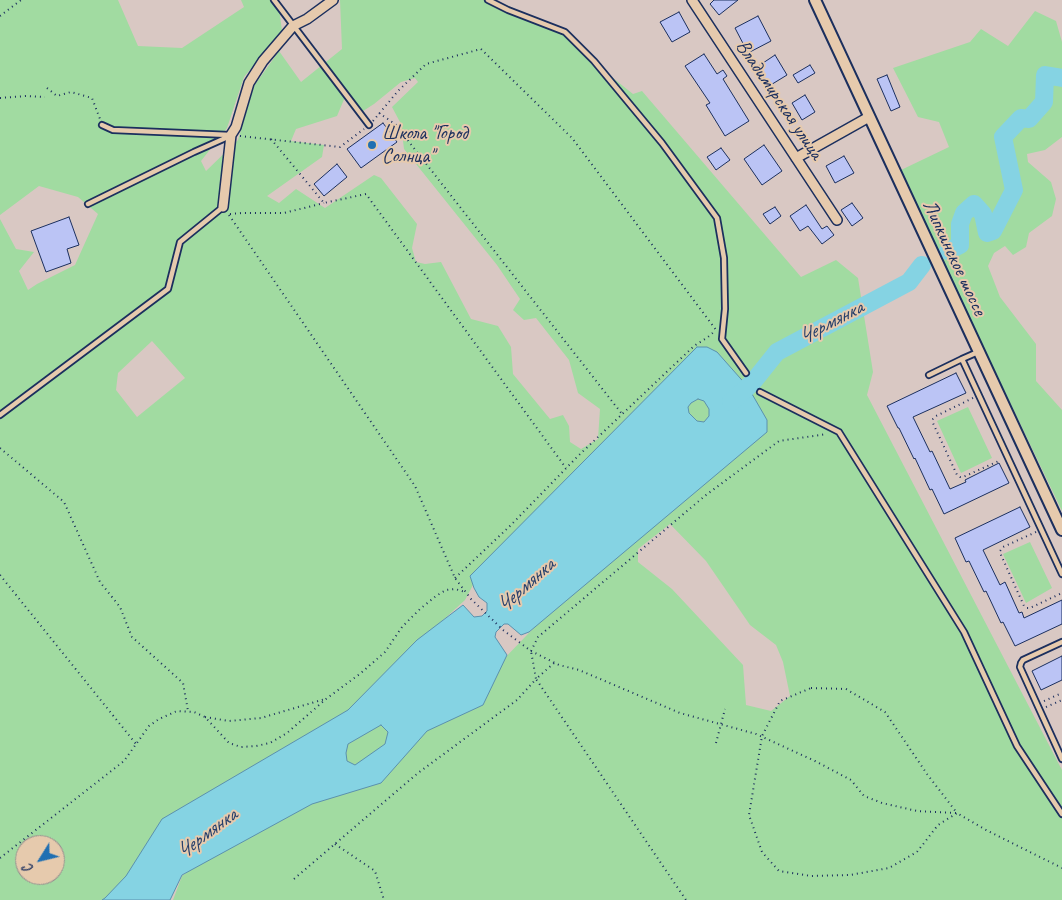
<!DOCTYPE html>
<html>
<head>
<meta charset="utf-8">
<style>
  body { margin:0 }
  #map { position:relative; width:1062px; height:900px; overflow:hidden; background:#d9c8c3; font-family:Caveat,sans-serif }
  canvas { display:block }
  .north { position:absolute; left:15px; top:835px; width:50px; height:50px; box-sizing:border-box; background:#e6caad; border:1px solid #958c8d; border-radius:50%; rotate:234deg; font-size:14px; font-weight:700; line-height:20px; text-align:center; color:#1b2f5e }
  .north::after { content:''; display:block; margin:auto; width:18px; height:22px; background:#1f6fb2; clip-path:polygon(50% 0,100% 100%,50% 72%,0 100%) }
</style>
</head>
<body>
<div id="map">
<canvas width="1062" height="900"></canvas>
<div class="north">С</div>
</div>
<script>
const ctx = document.querySelector('canvas').getContext('2d');
ctx.lineJoin = 'round';
function fillPath(path, color) {
  ctx.fillStyle = color;
  ctx.fill(path, 'evenodd');
}
function poly(rows) {
  const path = new Path2D();
  for (const r of rows) {
    path.moveTo(r[0], r[1]);
    for (let i = 2; i < r.length; i += 2) path.lineTo(r[i], r[i + 1]);
  }
  return path;
}
function strokePath(path, color, width, dash) {
  ctx.strokeStyle = color;
  ctx.lineWidth = width;
  ctx.lineCap = dash ? 'butt' : 'round';
  ctx.setLineDash(dash || []);
  ctx.stroke(path);
}
function label(font, color, halo, rows, align = 'center') {
  ctx.font = font + ' Caveat,sans-serif';
  ctx.lineWidth = 4;
  ctx.setLineDash([]);
  ctx.textBaseline = 'middle';
  ctx.strokeStyle = halo;
  ctx.fillStyle = color;
  for (const [text, x, y, turn = 0] of rows) {
    ctx.save();
    ctx.translate(x, y);
    ctx.rotate((+turn || 0) * Math.PI / 180);
    ctx.textAlign = isNaN(turn) ? turn : align;
    if (halo) ctx.strokeText(text, 0, 0);
    ctx.fillText(text, 0, 0);
    ctx.restore();
  }
}
fillPath(poly([
  [0,0,118,0,138,46,182,48,244,7,241,0,278,0,282,31,244,77,227,128,201,161,206,171,238,140,254,86,279,51,301,82,342,49,340,0,494,0,554,25,608,74,633,94,642,91,801,277,836,260,858,278,873,372,867,395,1062,770,1062,900,173,900,182,876,205,858,429,729,500,663,551,610,708,474,714,355,473,585,465,600,417,644,413,667,108,900,0,900,0,219,16,249,34,252,19,271,28,290,37,284,75,265,98,214,78,197,39,186,0,215],
  [415,78,418,82,392,107,401,124,404,149,497,265,520,299,513,310,524,320,536,318,569,360,578,393,600,409,598,439,581,449,570,442,569,426,563,415,550,419,513,374,511,347,498,326,471,319,441,262,425,264,416,262,412,248,417,224,381,178,374,175,325,208,296,189,279,203,267,196,322,157,324,145,291,141,296,129,337,116,345,97,360,113,374,104,401,82],
  [152,341,185,378,137,417,116,390,118,373],
  [670,524,706,561,750,625,776,645,783,662,790,696,771,711,746,705,743,665,672,589,638,562,638,549],
  [25,845,55,845,55,875,25,875],
  [1035,11,1056,21,1062,42,1062,137,1045,150,1027,154,1028,162,1051,182,1056,199,1052,216,1029,233,1026,247,1013,255,1005,246,994,253,988,266,1000,297,1036,344,1036,381,1062,410,1062,511,939,254,901,170,949,147,939,122,918,117,893,68,970,42,981,29,1008,46],
  [693,396,714,402,707,427,689,421,686,401],
  [968,407,992,458,961,473,937,421],
  [1030,542,1052,588,1026,603,1003,554],
  [380,721,394,735,387,749,354,771,344,770,341,741]
]), '#a1dba1');
const water = poly([
  [697,347,707,347,717,352,748,387,767,420,767,432,529,632,521,635,508,624,504,624,496,632,495,637,507,655,483,705,427,731,381,783,312,804,182,875,170,900,102,900,105,898,126,876,162,819,348,710,417,640,463,605,474,617,482,616,487,611,487,603,479,597,474,588,470,576,697,347],
  [698,399,704,401,709,409,709,416,704,422,697,421,689,413,688,407,691,403,698,399],
  [381,725,388,732,385,744,355,765,347,761,346,753,348,744,381,725]
]);
fillPath(water, '#85d3e3');
strokePath(water, '#5b91ae', 1);
strokePath(poly([
  [948,251,960,245,960,224,964,213,974,204,983,214,987,233,993,231,1014,190,1003,137,1021,118,1029,119,1044,102,1045,75,1062,78],
  [731,402,753,382,777,352,909,282,922,265]
]), '#85d3e3', 18);
const building = poly([
  [714,0,738,0,719,15,710,4,714,0],
  [679,12,690,32,672,42,660,22,679,12],
  [758,16,771,41,748,53,735,28,758,16],
  [704,54,717,74,723,70,727,76,723,79,749,121,725,136,706,105,710,103,685,66,704,54],
  [775,55,787,75,769,86,757,67,775,55],
  [810,65,815,73,798,83,793,75,810,65],
  [887,75,900,107,891,111,877,79,887,75],
  [805,95,815,112,802,120,792,103,805,95],
  [383,123,397,142,361,168,347,149,383,123],
  [764,145,782,171,762,185,744,159,764,145],
  [721,148,730,160,716,170,707,157,721,148],
  [844,156,854,173,835,183,826,166,844,156],
  [337,164,347,177,324,196,314,184,337,164],
  [852,203,863,218,852,226,841,210,852,203],
  [806,205,822,229,827,226,834,235,822,244,808,226,800,231,790,216,806,205],
  [775,207,781,216,770,224,763,214,775,207],
  [69,217,79,245,67,249,71,263,46,272,31,231,69,217],
  [956,373,966,393,913,417,930,452,932,451,950,489,966,482,965,480,999,463,1009,483,944,514,932,489,930,490,915,458,914,459,899,428,898,428,887,406,956,373],
  [1020,507,1030,527,983,550,1000,585,1005,582,1019,613,1022,612,1024,618,1062,600,1062,624,1015,646,1003,622,1001,623,986,591,984,592,969,561,966,562,955,538,1020,507],
  [1062,656,1062,680,1041,690,1032,671,1062,656]
]);
fillPath(building, '#bbc4f5');
strokePath(building, '#1b2f5e', 1);
const service = poly([
  [274,0,369,125],
  [488,0,508,10,565,32,594,61,662,143,717,218,724,258,725,309,722,339,746,373],
  [102,125,113,130,230,135],
  [88,204,194,152,230,136],
  [962,359,978,352],
  [929,375,962,359,1062,574],
  [760,392,839,432,964,632,1017,746,1062,814],
  [0,415,168,289,180,242,223,207],
  [1062,642,1023,660,1021,663,1020,667,1062,759]
]);
const minor = poly([
  [692,0,837,220],
  [796,158,869,117],
  [223,207,231,135,236,127,249,83,263,61,293,26,307,19,333,0]
]);
const tertiary = poly([
  [815,0,1062,530]
]);
strokePath(service, '#1b2f5e', 8);
strokePath(minor, '#1b2f5e', 12);
strokePath(tertiary, '#1b2f5e', 14);
strokePath(poly([
  [0,16,21,0],
  [47,88,57,96,71,92,92,98,100,119],
  [0,98,26,96,45,97],
  [379,113,395,124,622,414],
  [373,121,398,91,426,64,481,49,572,138,716,330],
  [240,136,340,147,364,129],
  [271,139,324,203,366,194,566,468],
  [230,214,242,213,284,213,324,203],
  [229,215,415,486,455,578,471,599,503,630,531,651,538,637,706,495,779,441,827,434],
  [973,398,936,416,933,419,933,423,957,475,960,477,963,477,1001,460],
  [0,448,64,502,100,582,120,607,132,637,183,683,188,711],
  [1036,532,1003,547,1000,551,1001,555,1024,606,1027,608,1030,608,1062,593],
  [0,575,136,744],
  [455,578,511,525,578,456,694,346,708,337,715,331],
  [531,651,559,665,579,670,680,713,756,734,815,761,851,780,864,796,882,803,917,811,957,813,986,830,1062,868],
  [554,663,536,679,686,900],
  [811,688,846,689,885,712,927,774,957,813,938,825,917,852,889,868,850,875,811,876,779,871,762,852,749,815,762,736,780,701,811,688],
  [1044,701,1062,693],
  [1046,707,1062,700],
  [205,717,229,721,261,718,325,699],
  [716,743,725,709],
  [335,844,375,871,384,900],
  [0,858,124,761,149,726,159,719,177,711,194,712,205,717,229,743,241,747,256,746,270,743,287,733,326,699,361,673,385,652,402,627,420,609,436,596,446,590,455,589,465,592],
  [294,879,418,773,517,700,536,679,531,651]
]), '#1b2f5e', 2, [1, 4]);
strokePath(service, '#e6caad', 4.5);
strokePath(minor, '#e6caad', 9);
strokePath(tertiary, '#e6caad', 10);
for (const [x, y, r, color] of [
  [372,145,5,"#1f6fb2"]
]) {
  const dot = new Path2D();
  dot.arc(x, y, r, 0, 2 * Math.PI);
  ctx.fillStyle = color;
  ctx.fill(dot);
  strokePath(dot, '#e6caad', 2);
}
label('20px', '#1b2f5e', '#e6caad', [
  ["Владимирская улица",779,100,56],
  ["Липкинское шоссе",954,258,65]
]);
label('20px', '#1b2f5e', '#e6caad', [
  ["Школа \"Город",382,134],
  ["Cолнца\"",382,157]
], 'left');
label('italic 21px', '#263f6b', '#e6caad', [
  ["Чермянка",831,323,-28],
  ["Чермянка",526,586,-42],
  ["Чермянка",207,834,-37]
]);
</script>
</body>
</html>
